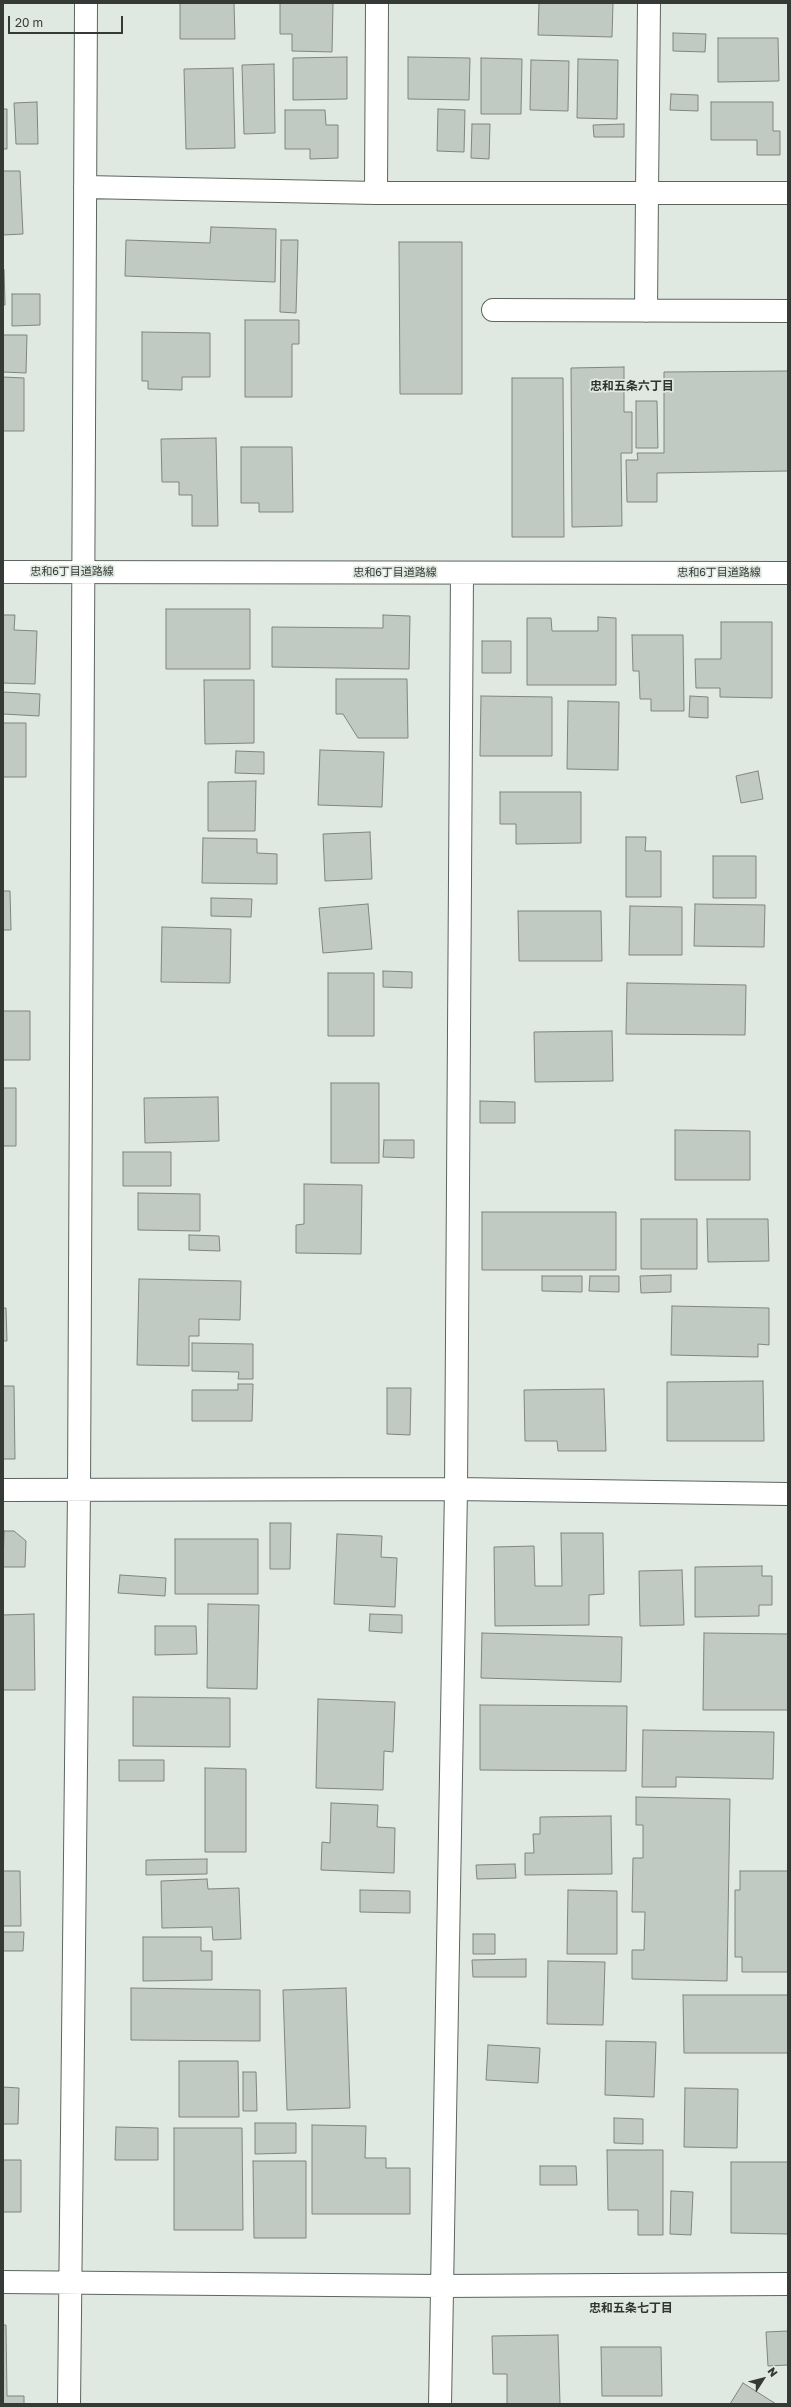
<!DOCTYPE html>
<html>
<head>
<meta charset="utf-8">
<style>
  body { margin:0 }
  #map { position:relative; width:791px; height:2407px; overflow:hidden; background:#e0e9e1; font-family:"Golos Text",sans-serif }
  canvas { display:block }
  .frame { position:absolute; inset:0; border:4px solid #363a37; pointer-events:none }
  .north { position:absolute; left:743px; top:2359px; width:40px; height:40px; -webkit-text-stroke:3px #e0e9e1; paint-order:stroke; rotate:54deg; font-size:11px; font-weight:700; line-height:16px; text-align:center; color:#363a37 }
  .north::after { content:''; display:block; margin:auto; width:14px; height:18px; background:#363a37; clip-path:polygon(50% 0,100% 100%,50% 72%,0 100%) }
  .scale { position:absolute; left:8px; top:16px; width:115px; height:18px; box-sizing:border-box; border:2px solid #363a37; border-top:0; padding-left:5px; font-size:12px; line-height:14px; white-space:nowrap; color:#363a37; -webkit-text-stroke:3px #e0e9e1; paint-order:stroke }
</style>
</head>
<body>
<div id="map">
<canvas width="791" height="2407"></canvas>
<div class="frame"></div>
<div class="north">N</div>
<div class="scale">20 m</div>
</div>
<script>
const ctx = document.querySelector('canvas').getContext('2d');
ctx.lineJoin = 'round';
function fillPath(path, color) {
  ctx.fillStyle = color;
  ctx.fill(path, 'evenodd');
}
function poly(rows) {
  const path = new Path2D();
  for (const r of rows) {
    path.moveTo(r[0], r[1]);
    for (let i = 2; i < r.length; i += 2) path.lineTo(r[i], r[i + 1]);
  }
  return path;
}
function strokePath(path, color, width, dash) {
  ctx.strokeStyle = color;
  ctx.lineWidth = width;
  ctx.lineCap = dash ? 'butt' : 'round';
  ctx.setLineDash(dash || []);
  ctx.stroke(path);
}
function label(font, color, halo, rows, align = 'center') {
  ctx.font = font + ' "Golos Text","Noto Sans JP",sans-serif';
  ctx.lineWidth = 3.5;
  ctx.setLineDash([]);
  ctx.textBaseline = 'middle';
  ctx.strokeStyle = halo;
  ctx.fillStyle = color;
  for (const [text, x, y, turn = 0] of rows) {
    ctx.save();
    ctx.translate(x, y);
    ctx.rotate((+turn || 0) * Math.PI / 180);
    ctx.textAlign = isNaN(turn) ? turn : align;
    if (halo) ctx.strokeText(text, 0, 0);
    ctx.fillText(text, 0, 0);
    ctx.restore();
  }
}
const building = poly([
  [180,3,234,3,235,39,180,39,180,3],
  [280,3,333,3,332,52,292,51,292,34,280,34,280,3],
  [539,3,613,3,612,37,538,35,539,3],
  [673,33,706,34,705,52,673,51,673,33],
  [718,38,778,38,779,81,718,82,718,38],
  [347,57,347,99,293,100,293,58,347,57],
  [408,57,470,58,469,100,408,99,408,57],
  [481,58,522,59,521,114,481,114,481,58],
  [578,59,618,60,617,119,577,118,578,59],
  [531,60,569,61,568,111,530,110,531,60],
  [274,64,275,133,244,134,242,65,274,64],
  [233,68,235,148,186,149,184,69,233,68],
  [671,94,698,95,698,111,670,110,671,94],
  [37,102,38,144,16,144,14,103,37,102],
  [711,102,773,102,773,131,780,131,780,155,757,155,757,140,711,140,711,102],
  [3,109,7,109,7,149,3,149,3,109],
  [438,109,465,110,464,152,437,151,438,109],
  [285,110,325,110,326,125,338,125,338,158,310,159,310,149,285,149,285,110],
  [472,124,490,124,489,159,471,158,472,124],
  [624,124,624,137,594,137,593,125,624,124],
  [3,171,20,171,23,234,3,235,3,171],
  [211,227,276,229,275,282,125,276,126,240,210,243,211,227],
  [281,240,298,240,296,313,280,312,281,240],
  [399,242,462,242,462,394,400,394,399,242],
  [3,269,4,269,5,305,3,305,3,269],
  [12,294,40,294,40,325,12,326,12,294],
  [245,320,299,320,299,344,292,344,292,397,245,397,245,320],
  [142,332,210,333,210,377,182,377,182,390,148,389,148,381,142,381,142,332],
  [3,335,27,335,26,373,3,372,3,335],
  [624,367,624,412,632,412,632,453,621,453,622,526,572,527,571,368,624,367],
  [788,371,788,471,657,473,657,502,627,502,626,460,638,460,637,453,664,453,664,372,788,371],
  [3,377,24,378,24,431,3,431,3,377],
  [512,378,563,378,564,537,512,537,512,378],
  [636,401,657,401,658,448,636,448,636,401],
  [216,438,218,526,192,526,192,495,179,495,179,482,162,482,161,439,216,438],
  [241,447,292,447,293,512,259,512,259,503,241,503,241,447],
  [166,609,250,609,250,669,166,669,166,609],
  [3,615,15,615,14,630,37,631,35,684,3,683,3,615],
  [383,615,410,616,409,669,272,667,272,627,383,628,383,615],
  [598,617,616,618,616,685,527,685,527,618,551,618,552,631,598,631,598,617],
  [721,622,772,622,772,698,720,697,720,688,696,688,695,659,721,659,721,622],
  [632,635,683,635,684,711,651,711,651,699,640,699,639,671,633,671,632,635],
  [482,641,511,641,511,673,482,673,482,641],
  [336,679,407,679,408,738,358,738,343,714,336,714,336,679],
  [204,680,254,680,254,743,205,744,204,680],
  [3,692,40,694,39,716,3,714,3,692],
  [481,696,552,697,552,756,480,756,481,696],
  [690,696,708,697,708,718,689,717,690,696],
  [568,701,619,702,618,770,567,769,568,701],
  [3,723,26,723,26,777,3,777,3,723],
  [320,750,384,752,382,807,318,805,320,750],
  [236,751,264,752,264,774,235,773,236,751],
  [758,771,763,799,741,803,736,776,758,771],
  [256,781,255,831,208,831,208,782,256,781],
  [500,792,581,792,581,843,516,844,516,824,500,824,500,792],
  [370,832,372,879,325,881,323,834,370,832],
  [626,837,646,837,645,851,661,851,661,897,626,897,626,837],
  [203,838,257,839,257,853,277,854,277,884,202,883,203,838],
  [713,856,756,856,756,898,713,898,713,856],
  [3,891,10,891,11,930,3,930,3,891],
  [211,898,252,899,251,917,211,916,211,898],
  [368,904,372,949,323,953,319,908,368,904],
  [695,904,765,905,764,947,694,946,695,904],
  [630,906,682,907,682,955,629,955,630,906],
  [518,911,601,911,602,961,519,961,518,911],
  [162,927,231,929,230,983,161,982,162,927],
  [383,971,412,972,412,988,383,987,383,971],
  [328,973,374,973,374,1036,328,1036,328,973],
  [627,983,746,985,745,1035,626,1034,627,983],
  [3,1011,30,1011,30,1060,3,1060,3,1011],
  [612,1031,613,1081,535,1082,534,1032,612,1031],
  [331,1083,379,1083,379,1163,331,1163,331,1083],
  [3,1088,16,1088,16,1146,3,1146,3,1088],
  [218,1097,219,1141,145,1143,144,1098,218,1097],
  [480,1101,515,1102,515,1123,480,1123,480,1101],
  [675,1130,750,1131,750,1180,675,1180,675,1130],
  [384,1140,414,1140,414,1158,383,1157,384,1140],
  [123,1152,171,1152,171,1186,123,1186,123,1152],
  [304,1184,362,1185,361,1254,296,1253,296,1225,304,1224,304,1184],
  [138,1193,200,1194,200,1231,138,1230,138,1193],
  [482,1212,616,1212,616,1270,482,1270,482,1212],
  [641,1219,697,1219,697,1269,641,1269,641,1219],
  [707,1219,768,1219,769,1261,708,1262,707,1219],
  [189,1235,219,1236,220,1251,189,1250,189,1235],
  [671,1275,671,1292,641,1293,640,1276,671,1275],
  [542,1276,582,1276,582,1292,542,1291,542,1276],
  [590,1276,619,1276,619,1292,589,1291,590,1276],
  [139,1279,241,1281,240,1320,199,1319,199,1336,189,1336,189,1366,137,1365,139,1279],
  [672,1306,769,1308,769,1345,758,1344,758,1357,671,1355,672,1306],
  [3,1308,6,1308,7,1341,3,1341,3,1308],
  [192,1343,253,1344,253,1379,238,1379,239,1372,192,1371,192,1343],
  [763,1381,764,1441,667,1441,667,1382,763,1381],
  [238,1384,253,1384,252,1421,192,1421,192,1390,238,1390,238,1384],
  [3,1386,14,1386,15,1459,3,1459,3,1386],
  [387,1388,411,1388,410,1435,387,1434,387,1388],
  [604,1389,606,1451,558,1451,557,1441,525,1441,524,1390,604,1389],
  [270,1523,291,1523,290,1569,270,1569,270,1523],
  [4,1531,14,1531,26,1541,25,1567,3,1567,4,1531],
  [561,1533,603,1533,604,1594,589,1595,589,1625,495,1626,494,1547,534,1546,535,1586,562,1586,561,1533],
  [337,1534,382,1536,381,1557,397,1558,395,1607,334,1604,337,1534],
  [175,1539,258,1539,258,1594,175,1594,175,1539],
  [762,1566,762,1576,772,1576,772,1605,759,1605,759,1616,695,1617,695,1567,762,1566],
  [682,1570,684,1625,640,1626,639,1571,682,1570],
  [120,1575,166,1578,165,1596,118,1593,120,1575],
  [208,1604,259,1605,257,1689,207,1688,208,1604],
  [34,1614,35,1690,3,1690,3,1615,34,1614],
  [370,1614,402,1615,402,1633,369,1631,370,1614],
  [155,1626,196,1626,197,1654,155,1655,155,1626],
  [482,1633,622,1637,621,1682,481,1678,482,1633],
  [704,1633,788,1634,788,1710,703,1710,704,1633],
  [133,1697,230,1698,230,1747,133,1746,133,1697],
  [318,1699,395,1702,393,1752,384,1751,383,1790,316,1788,318,1699],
  [480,1705,627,1706,626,1771,480,1770,480,1705],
  [643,1730,774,1732,773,1779,676,1777,676,1787,642,1787,643,1730],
  [119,1760,164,1760,164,1781,119,1781,119,1760],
  [205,1768,246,1769,246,1852,205,1852,205,1768],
  [636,1797,730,1799,727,1981,632,1979,632,1950,644,1950,645,1912,632,1912,633,1858,643,1858,643,1825,636,1825,636,1797],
  [331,1803,378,1805,377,1827,395,1828,394,1873,321,1870,322,1842,330,1843,331,1803],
  [611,1816,612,1874,525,1875,525,1853,534,1853,533,1834,540,1834,540,1817,611,1816],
  [207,1859,207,1874,146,1875,146,1860,207,1859],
  [515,1864,516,1878,477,1879,476,1865,515,1864],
  [3,1871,20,1871,21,1926,3,1926,3,1871],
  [740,1871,788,1871,788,1972,742,1972,742,1957,735,1957,735,1890,740,1890,740,1871],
  [207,1879,208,1889,239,1888,241,1939,213,1940,212,1927,162,1928,161,1881,207,1879],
  [360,1890,410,1891,410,1913,360,1912,360,1890],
  [568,1890,617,1891,617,1954,567,1954,568,1890],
  [3,1932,24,1932,23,1951,3,1951,3,1932],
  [473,1934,495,1934,495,1954,473,1954,473,1934],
  [143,1937,201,1937,201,1951,212,1951,212,1980,143,1981,143,1937],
  [526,1959,526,1977,473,1977,472,1960,526,1959],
  [548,1961,605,1962,603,2025,547,2024,548,1961],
  [131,1988,260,1990,260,2041,131,2040,131,1988],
  [346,1988,350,2108,287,2110,283,1990,346,1988],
  [683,1995,788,1995,788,2053,684,2053,683,1995],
  [606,2041,656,2042,654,2097,605,2095,606,2041],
  [488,2045,540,2048,538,2083,486,2080,488,2045],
  [179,2061,238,2061,239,2117,179,2117,179,2061],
  [243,2072,256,2072,257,2111,243,2111,243,2072],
  [3,2087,19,2088,18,2124,3,2124,3,2087],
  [685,2088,738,2089,737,2148,684,2147,685,2088],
  [614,2118,643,2119,643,2144,614,2143,614,2118],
  [255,2123,296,2123,296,2153,255,2154,255,2123],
  [312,2125,366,2126,365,2158,386,2158,386,2168,410,2168,410,2214,312,2214,312,2125],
  [116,2127,158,2128,158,2160,115,2160,116,2127],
  [174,2128,242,2128,243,2230,174,2230,174,2128],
  [607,2150,663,2150,663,2235,638,2235,638,2210,608,2210,607,2150],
  [3,2160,21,2160,21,2212,3,2212,3,2160],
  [253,2161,306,2161,306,2238,254,2238,253,2161],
  [731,2162,788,2162,788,2234,731,2233,731,2162],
  [540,2166,576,2166,577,2185,540,2185,540,2166],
  [671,2191,693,2192,691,2235,670,2234,671,2191],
  [3,2325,6,2325,7,2396,24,2396,24,2404,3,2404,3,2325],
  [788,2331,788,2365,768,2366,766,2332,788,2331],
  [558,2335,560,2404,507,2404,507,2374,493,2374,492,2336,558,2335],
  [601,2347,661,2347,662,2396,602,2396,601,2347],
  [743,2383,776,2404,730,2404,743,2383]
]);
fillPath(building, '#c1cac2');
strokePath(building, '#7e867f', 1);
const service = poly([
  [493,310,788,311],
  [646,311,647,192]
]);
const minor = poly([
  [85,187,376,193,788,193],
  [647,192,649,3],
  [376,193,377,3],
  [3,572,788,573],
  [3,1490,456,1489,788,1494],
  [3,2282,441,2286,788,2284],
  [69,2404,79,1491,86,3],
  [440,2404,456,1489,462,573]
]);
strokePath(service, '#5d655f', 24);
strokePath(minor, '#5d655f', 24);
strokePath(service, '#fff', 22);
strokePath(minor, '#fff', 22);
label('11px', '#363a37', '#e0e9e1', [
  ["忠和6丁目道路線",72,572],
  ["忠和6丁目道路線",395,573],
  ["忠和6丁目道路線",719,573]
]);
label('bold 12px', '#2f3630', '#e0e9e1', [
  ["忠和五条六丁目",632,386],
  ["忠和五条七丁目",631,2308]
]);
</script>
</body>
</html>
